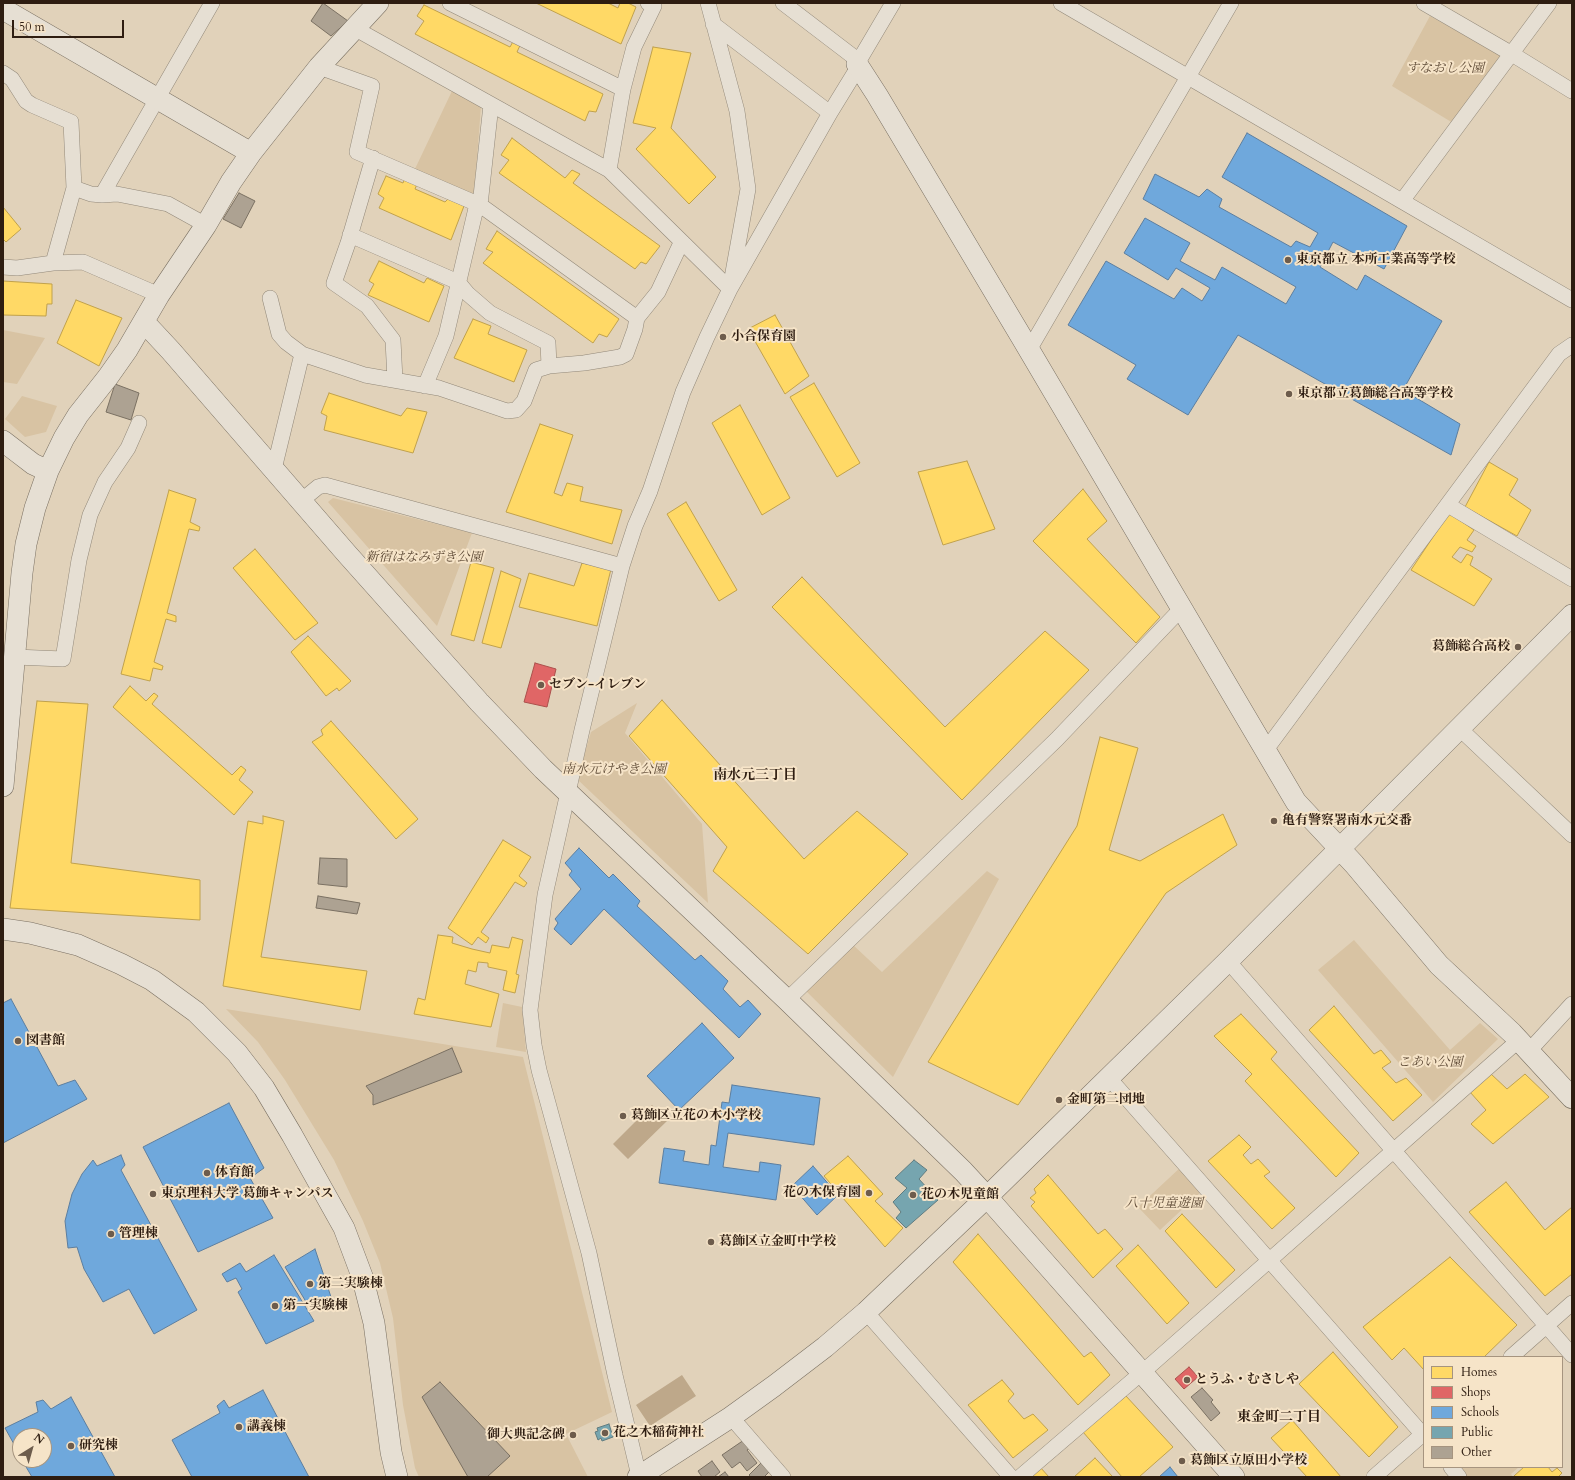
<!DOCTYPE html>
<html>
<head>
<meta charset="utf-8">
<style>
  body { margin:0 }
  #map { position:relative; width:1575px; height:1480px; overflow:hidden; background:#e1d2ba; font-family:Cardo,serif }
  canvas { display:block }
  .frame { position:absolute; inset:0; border:4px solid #2e1d11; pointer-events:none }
  .legend { position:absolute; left:1423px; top:1356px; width:140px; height:112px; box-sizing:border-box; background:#f6e4c8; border:1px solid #a6947f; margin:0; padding:5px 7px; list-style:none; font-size:12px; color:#2e1d11 }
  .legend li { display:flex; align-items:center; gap:8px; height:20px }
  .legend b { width:20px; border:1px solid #a6947f }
  .north { position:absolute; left:12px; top:1428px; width:40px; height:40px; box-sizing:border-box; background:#f6e4c8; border:1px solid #a6947f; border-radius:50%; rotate:37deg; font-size:11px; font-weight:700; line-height:16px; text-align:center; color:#2e1d11 }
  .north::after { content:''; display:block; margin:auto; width:14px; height:18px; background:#6d5c4c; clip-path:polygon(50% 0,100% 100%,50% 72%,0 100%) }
  .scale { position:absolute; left:12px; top:20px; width:112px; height:18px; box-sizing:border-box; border:2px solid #2e1d11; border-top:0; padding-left:5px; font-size:12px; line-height:14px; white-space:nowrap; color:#2e1d11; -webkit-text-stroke:3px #f6e4c8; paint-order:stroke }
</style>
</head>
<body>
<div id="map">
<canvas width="1575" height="1480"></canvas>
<div class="frame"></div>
<ul class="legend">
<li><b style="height:11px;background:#ffd966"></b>Homes</li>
<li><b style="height:11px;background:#e06666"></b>Shops</li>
<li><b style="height:11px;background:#6fa8dc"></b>Schools</li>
<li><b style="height:11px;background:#76a5af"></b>Public</li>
<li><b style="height:11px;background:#ada292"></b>Other</li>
</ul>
<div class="north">N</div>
<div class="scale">50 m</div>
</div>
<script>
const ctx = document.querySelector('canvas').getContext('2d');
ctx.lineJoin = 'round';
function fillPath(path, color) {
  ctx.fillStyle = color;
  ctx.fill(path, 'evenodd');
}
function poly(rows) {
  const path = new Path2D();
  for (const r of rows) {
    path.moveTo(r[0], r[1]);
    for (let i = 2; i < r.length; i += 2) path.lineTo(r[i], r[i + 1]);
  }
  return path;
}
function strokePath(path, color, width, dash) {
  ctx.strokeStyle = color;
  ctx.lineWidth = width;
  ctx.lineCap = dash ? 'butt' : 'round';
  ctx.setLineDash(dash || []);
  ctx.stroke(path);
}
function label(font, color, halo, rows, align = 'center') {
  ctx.font = font + ' Cardo,"Noto Serif JP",serif';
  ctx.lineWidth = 4;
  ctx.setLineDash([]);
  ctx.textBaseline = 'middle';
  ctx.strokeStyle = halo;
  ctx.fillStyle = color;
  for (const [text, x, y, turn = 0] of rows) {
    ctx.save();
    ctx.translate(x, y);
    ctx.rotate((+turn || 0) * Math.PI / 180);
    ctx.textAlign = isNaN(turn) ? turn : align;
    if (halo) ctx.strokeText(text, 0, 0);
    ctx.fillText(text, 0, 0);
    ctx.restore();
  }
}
fillPath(poly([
  [1430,16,1503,57,1453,123,1392,86],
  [452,91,481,106,474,197,414,171],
  [3,330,45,338,17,384,3,382],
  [22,396,57,406,46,432,25,437,5,419],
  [333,498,472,533,437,626,328,502],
  [637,703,625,733,702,824,708,903,577,779,591,732],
  [987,871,999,879,893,1077,804,989,852,944,882,972],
  [1354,940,1450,1050,1480,1023,1498,1039,1433,1102,1318,970],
  [503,1003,522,1007,526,1052,496,1047],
  [226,1009,523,1057,612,1412,566,1434,588,1477,419,1477,415,1468,403,1405,393,1318,380,1263,363,1221,334,1160,285,1080,258,1042],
  [1182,1166,1203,1190,1160,1230,1138,1207],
  [1455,1467,1519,1467,1511,1474,1513,1477,1463,1477]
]), '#d8c3a3');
fillPath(poly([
  [652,1105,667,1121,628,1159,613,1144],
  [682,1375,696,1396,650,1426,636,1405]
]), '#bea88a');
const homes = poly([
  [536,3,608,3,618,8,620,3,628,3,636,7,621,44,536,3],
  [424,5,510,47,515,38,522,41,517,52,603,94,596,112,589,111,585,121,415,34,424,21,417,16,424,5],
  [653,47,691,53,671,128,716,177,689,204,636,149,656,128,633,123,653,47],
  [512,138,565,178,572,170,580,174,573,183,660,246,646,264,641,262,635,269,499,173,509,160,501,155,512,138],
  [386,176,403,183,405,178,417,184,415,189,445,202,448,199,464,206,451,240,379,208,384,198,378,194,386,176],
  [3,207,21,229,6,242,3,239,3,207],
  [497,231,619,319,607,337,599,334,593,343,483,263,493,252,486,249,497,231],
  [379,261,424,283,427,278,444,286,429,322,368,295,374,284,369,281,379,261],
  [3,281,52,284,52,304,47,304,46,316,3,315,3,281],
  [76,300,122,318,99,366,57,343,76,300],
  [775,315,809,376,785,394,748,329,775,315],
  [473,319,491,326,488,334,527,350,514,382,454,358,473,319],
  [814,383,860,463,837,477,790,397,814,383],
  [329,393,401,416,407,408,427,412,413,453,324,430,327,416,321,413,329,393],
  [740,405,790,498,762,515,712,423,740,405],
  [540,424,573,435,554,493,562,496,567,483,583,487,580,501,622,510,612,544,506,512,540,424],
  [967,461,995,529,943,545,918,472,967,461],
  [1489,462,1518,479,1509,495,1531,510,1517,536,1465,507,1489,462],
  [1083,489,1107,521,1087,539,1160,617,1136,643,1033,541,1083,489],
  [169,490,196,499,190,522,200,527,199,531,189,529,167,613,176,616,176,622,166,619,154,662,163,666,162,670,153,668,150,681,121,674,169,490],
  [686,502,737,590,719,601,667,514,686,502],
  [1449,513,1474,530,1467,540,1476,546,1472,552,1460,547,1452,557,1461,563,1467,554,1473,557,1470,565,1492,579,1474,606,1411,570,1449,513],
  [255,549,318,623,295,640,233,568,255,549],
  [471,562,494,568,474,641,451,635,471,562],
  [582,563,611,569,597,626,519,607,529,573,574,586,582,563],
  [501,571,521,579,501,648,482,643,501,571],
  [802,577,945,727,1045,631,1089,670,962,800,772,607,802,577],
  [308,636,351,681,339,691,337,688,326,696,291,652,308,636],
  [130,686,146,701,154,693,158,696,152,704,232,775,241,766,246,770,239,780,253,792,234,815,113,707,130,686],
  [662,700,804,859,857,811,908,854,808,954,713,871,727,847,629,736,662,700],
  [37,701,88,704,71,863,200,880,200,920,10,908,37,701],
  [331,721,418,819,396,839,312,742,323,735,321,730,331,721],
  [1100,737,1138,748,1109,850,1140,861,1223,814,1237,845,1166,893,1018,1105,928,1062,1077,826,1100,737],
  [263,816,284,821,261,957,367,971,360,1010,223,986,248,821,263,824,263,816],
  [503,840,531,857,519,876,527,883,524,887,515,882,481,932,489,938,486,943,478,937,472,945,448,928,503,840],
  [438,935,453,937,452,943,472,949,490,953,492,945,509,948,512,937,523,940,516,974,519,975,515,993,503,990,507,971,488,967,488,963,478,962,476,972,468,970,465,984,499,994,491,1027,414,1014,418,998,425,1000,438,935],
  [1334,1006,1374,1054,1381,1050,1391,1062,1382,1068,1396,1083,1406,1078,1422,1095,1393,1121,1309,1030,1334,1006],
  [1241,1014,1277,1052,1271,1059,1359,1153,1336,1177,1245,1081,1252,1074,1214,1036,1241,1014],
  [1491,1074,1507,1089,1525,1074,1549,1097,1493,1144,1471,1124,1486,1110,1470,1092,1491,1074],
  [1239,1135,1251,1147,1243,1155,1251,1164,1258,1159,1270,1172,1264,1176,1295,1208,1272,1229,1208,1161,1239,1135],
  [848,1156,883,1194,875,1201,903,1228,885,1247,824,1176,848,1156],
  [1048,1175,1098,1234,1105,1229,1123,1249,1093,1278,1031,1206,1035,1202,1030,1198,1036,1193,1034,1189,1048,1175],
  [1506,1182,1545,1230,1572,1207,1572,1274,1545,1296,1469,1212,1506,1182],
  [1182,1214,1235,1270,1216,1288,1165,1231,1182,1214],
  [978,1234,1084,1357,1091,1352,1110,1375,1078,1405,953,1262,978,1234],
  [1138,1245,1189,1303,1167,1324,1116,1266,1138,1245],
  [1450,1257,1517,1325,1484,1357,1424,1357,1424,1370,1404,1348,1392,1360,1363,1327,1450,1257],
  [1333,1352,1398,1427,1369,1457,1299,1384,1333,1352],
  [1002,1380,1014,1394,1008,1401,1024,1419,1033,1414,1048,1430,1013,1458,968,1405,1002,1380],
  [1126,1396,1173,1447,1139,1477,1122,1477,1083,1432,1126,1396],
  [1292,1420,1341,1477,1307,1477,1271,1438,1292,1420],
  [1095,1458,1113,1477,1074,1477,1095,1458],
  [1040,1467,1049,1477,1029,1477,1040,1467],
  [1524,1467,1548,1467,1552,1472,1557,1468,1562,1473,1558,1477,1516,1477,1514,1476,1524,1467]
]);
fillPath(homes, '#ffd966');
strokePath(homes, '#c0a14c', 1);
const shops = poly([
  [535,663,556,669,547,707,524,702,535,663],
  [1189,1367,1198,1377,1184,1389,1175,1379,1189,1367]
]);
fillPath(shops, '#e06666');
strokePath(shops, '#ab504c', 1);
const schools = poly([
  [1247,133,1407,226,1384,269,1333,242,1320,267,1357,290,1365,275,1442,321,1403,390,1460,424,1451,455,1238,335,1188,415,1127,379,1136,365,1068,325,1106,261,1174,299,1182,288,1202,301,1210,288,1176,268,1168,280,1124,253,1145,218,1190,243,1180,261,1215,280,1222,267,1286,304,1296,287,1143,199,1155,174,1199,197,1207,189,1222,199,1219,207,1291,247,1296,241,1310,247,1318,233,1222,177,1247,133],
  [579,848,609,878,613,874,640,901,637,906,695,960,701,955,728,981,723,989,740,1007,748,1000,761,1014,739,1038,604,909,571,945,554,929,558,923,555,919,581,889,569,875,572,871,565,863,579,848],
  [11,999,58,1086,75,1080,87,1099,3,1143,3,1003,11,999],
  [702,1023,734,1058,679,1110,647,1076,702,1023],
  [732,1085,820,1098,814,1145,728,1133,723,1167,759,1172,760,1162,781,1165,776,1200,659,1183,664,1148,685,1151,683,1161,709,1165,711,1145,716,1146,722,1102,729,1103,732,1085],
  [229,1103,264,1168,250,1178,273,1218,198,1252,143,1147,229,1103],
  [121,1155,125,1165,121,1170,197,1310,154,1334,129,1289,103,1302,84,1269,77,1247,68,1248,65,1221,72,1194,82,1174,93,1160,97,1166,121,1155],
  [813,1166,838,1195,817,1215,792,1186,813,1166],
  [315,1249,332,1300,311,1310,285,1267,315,1249],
  [274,1255,314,1321,266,1344,238,1292,242,1289,236,1278,227,1282,222,1274,240,1263,246,1272,274,1255],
  [263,1390,309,1477,192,1477,172,1440,220,1413,217,1406,224,1400,229,1408,263,1390],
  [71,1397,115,1477,32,1477,22,1460,44,1460,44,1436,20,1436,20,1455,5,1428,38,1412,36,1402,43,1400,51,1409,71,1397],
  [1170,1467,1178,1477,1159,1477,1170,1467]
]);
fillPath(schools, '#6fa8dc');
strokePath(schools, '#5c7e9f', 1);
const public = poly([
  [914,1160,927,1170,919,1179,938,1200,906,1228,896,1218,901,1212,893,1202,907,1188,895,1178,914,1160],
  [609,1424,613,1437,602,1441,601,1438,598,1440,595,1432,598,1431,597,1428,609,1424]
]);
fillPath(public, '#76a5af');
strokePath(public, '#607c80', 1);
const building = poly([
  [323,3,348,21,331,36,311,21,323,3],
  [239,193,255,201,241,228,223,219,239,193],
  [115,384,139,393,131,420,106,412,115,384],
  [320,858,347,859,347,887,318,884,320,858],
  [318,896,360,903,357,914,316,908,318,896],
  [452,1048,462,1072,373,1105,373,1095,366,1086,452,1048],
  [440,1382,510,1456,487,1477,468,1477,422,1397,440,1382],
  [1202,1388,1213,1400,1211,1402,1220,1413,1211,1421,1191,1397,1202,1388],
  [744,1440,750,1448,747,1450,757,1463,747,1471,740,1462,732,1468,722,1455,744,1440],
  [712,1461,720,1472,714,1477,702,1477,698,1471,712,1461],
  [761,1463,769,1472,764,1477,751,1477,749,1475,761,1463],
  [725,1472,729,1477,718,1477,725,1472]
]);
fillPath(building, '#ada292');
strokePath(building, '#7a7062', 1);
const street = poly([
  [450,3,623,89],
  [708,3,737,111,748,189,732,278],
  [783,3,859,61],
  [1061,3,1572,300],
  [1424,3,1512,54,1572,91],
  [713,24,830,113],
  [354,28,609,170,730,289],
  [319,67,372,86,357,152,480,205,637,318,658,292,681,243],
  [3,73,12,79,26,101,32,105,71,122,74,188,53,263],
  [373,158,348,243,334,283,367,306,393,340,395,380],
  [609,170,623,89,634,47,654,6,648,3],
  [74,188,91,194,102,195,117,194,168,204,206,225],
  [102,195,212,3],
  [1402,201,1549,3],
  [480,205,491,105],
  [350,235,458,282,468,294,490,313,548,343,549,366,584,363,620,357,626,354,635,329,637,318],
  [3,267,17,268,53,263,83,262,159,295],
  [270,298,279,334,286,342,302,354,365,375,439,388,507,411,516,410,524,401,536,370,549,366],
  [1029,350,1231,3],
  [425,386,446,336,477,204],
  [274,469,302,354],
  [301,501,318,487,325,485,622,566],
  [1448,505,1572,579],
  [15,657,63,659,79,560,90,515,105,482,128,448,139,423],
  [1459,728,1572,835],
  [1265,751,1559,354,1572,345],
  [1228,961,1572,1355],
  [787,1000,1057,739,1181,609],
  [1529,1051,1572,1004],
  [1108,1077,1424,1436],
  [866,1312,1011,1477],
  [1511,1357,1572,1303],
  [731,1417,783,1477],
  [1451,1467,1459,1477],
  [639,1476,615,1375,589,1253,539,1070,534,1045,530,1010,545,895,582,730,622,566,635,526,650,491,683,392,707,337,730,289,830,113,857,69,857,64,893,3],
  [1020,1477,1153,1363,1519,1040],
  [1374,1477,1424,1433]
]);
const secondary = poly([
  [3,9,251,153],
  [857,64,877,95,1022,338,1296,802,1354,864,1439,965,1512,1033,1572,1098],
  [144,322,171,351,347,554,479,702,543,769,787,1000,963,1171,987,1197,1234,1477],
  [3,441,33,464,48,471],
  [3,786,22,573,26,544,35,508,48,471,64,438,78,415,108,377,127,350,159,295,206,225,231,182,251,153,319,67,378,3],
  [3,929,30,933,78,945,121,964,152,980,196,1012,237,1053,264,1088,292,1135,344,1228,362,1276,374,1323,391,1452,397,1477],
  [638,1477,731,1417,774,1386,825,1347,866,1312,987,1197,1228,961,1572,615]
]);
strokePath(street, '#928879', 16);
strokePath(secondary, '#7a7062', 22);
strokePath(street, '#e6dfd3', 15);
strokePath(secondary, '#e6dfd3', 21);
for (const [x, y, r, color] of [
  [1288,260,4,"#6d5c4c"],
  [723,337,4,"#6d5c4c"],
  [1289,394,4,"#6d5c4c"],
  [1518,647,4,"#6d5c4c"],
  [541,685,4,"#6d5c4c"],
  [1274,821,4,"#6d5c4c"],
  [18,1041,4,"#6d5c4c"],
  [1059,1100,4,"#6d5c4c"],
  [623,1116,4,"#6d5c4c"],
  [207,1173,4,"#6d5c4c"],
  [869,1193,4,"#6d5c4c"],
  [153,1194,4,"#6d5c4c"],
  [913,1195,4,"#6d5c4c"],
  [111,1234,4,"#6d5c4c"],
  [711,1242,4,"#6d5c4c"],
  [310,1284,4,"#6d5c4c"],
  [275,1306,4,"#6d5c4c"],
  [1187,1380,4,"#6d5c4c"],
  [239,1427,4,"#6d5c4c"],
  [605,1433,4,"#6d5c4c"],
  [573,1435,4,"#6d5c4c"],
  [71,1446,4,"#6d5c4c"],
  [1182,1461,4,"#6d5c4c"]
]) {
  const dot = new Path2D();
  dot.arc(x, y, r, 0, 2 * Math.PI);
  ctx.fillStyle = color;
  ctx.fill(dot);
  strokePath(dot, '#f6e4c8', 1.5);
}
label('italic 13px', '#5f4b37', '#f6e4c8', [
  ["すなおし公園",1445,69],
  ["新宿はなみずき公園",424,558],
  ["南水元けやき公園",614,770],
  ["こあい公園",1430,1063],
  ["八十児童遊園",1164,1204]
]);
label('bold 13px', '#2e1d11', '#f6e4c8', [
  ["東京都立 本所工業高等学校",1296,260],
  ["小合保育園",731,337],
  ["東京都立葛飾総合高等学校",1297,394],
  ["葛飾総合高校",1510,647,"right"],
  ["セブン-イレブン",549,685],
  ["亀有警察署南水元交番",1282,821],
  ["図書館",26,1041],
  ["金町第二団地",1067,1100],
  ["葛飾区立花の木小学校",631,1116],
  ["体育館",215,1173],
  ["花の木保育園",861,1193,"right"],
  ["東京理科大学 葛飾キャンパス",161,1194],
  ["花の木児童館",921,1195],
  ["管理棟",119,1234],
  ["葛飾区立金町中学校",719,1242],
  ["第二実験棟",318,1284],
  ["第一実験棟",283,1306],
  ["とうふ・むさしや",1195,1380],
  ["講義棟",247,1427],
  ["花之木稲荷神社",613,1433],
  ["御大典記念碑",565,1435,"right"],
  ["研究棟",79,1446],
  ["葛飾区立原田小学校",1190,1461]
], 'left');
label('bold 14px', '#2e1d11', '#f6e4c8', [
  ["南水元三丁目",755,776],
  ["東金町二丁目",1279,1418]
]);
</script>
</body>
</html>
